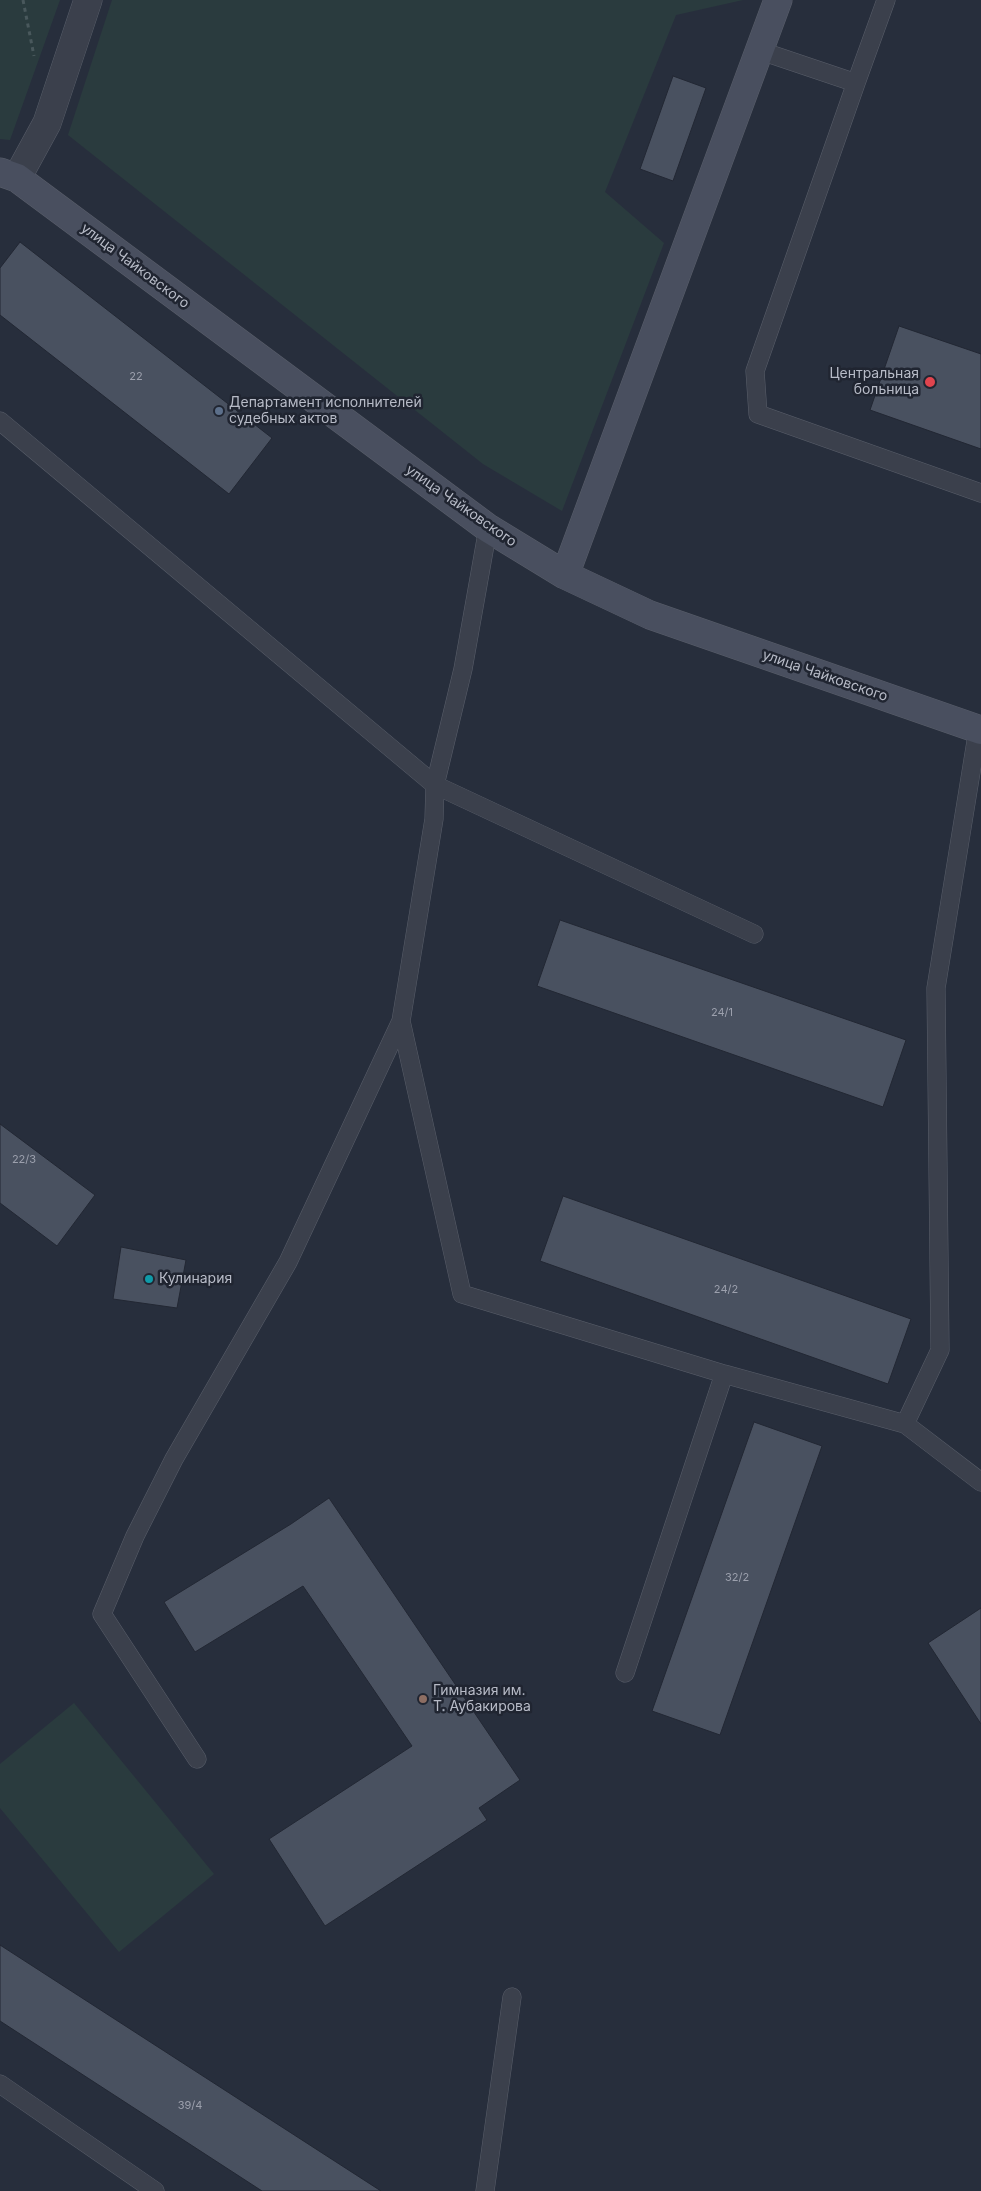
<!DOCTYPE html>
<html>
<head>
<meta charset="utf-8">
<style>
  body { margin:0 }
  canvas { display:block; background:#272e3c }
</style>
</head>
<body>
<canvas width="981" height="2191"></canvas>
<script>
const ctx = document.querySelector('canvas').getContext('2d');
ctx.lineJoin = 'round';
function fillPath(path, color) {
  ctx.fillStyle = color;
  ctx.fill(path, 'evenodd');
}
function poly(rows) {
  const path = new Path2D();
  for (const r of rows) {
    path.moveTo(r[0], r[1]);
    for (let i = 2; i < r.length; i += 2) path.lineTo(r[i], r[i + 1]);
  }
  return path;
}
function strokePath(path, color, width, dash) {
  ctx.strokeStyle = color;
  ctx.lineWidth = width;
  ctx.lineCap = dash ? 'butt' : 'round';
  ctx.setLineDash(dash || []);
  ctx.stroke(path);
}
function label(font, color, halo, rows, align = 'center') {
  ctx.font = font + ' Inter,sans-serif';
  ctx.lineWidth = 5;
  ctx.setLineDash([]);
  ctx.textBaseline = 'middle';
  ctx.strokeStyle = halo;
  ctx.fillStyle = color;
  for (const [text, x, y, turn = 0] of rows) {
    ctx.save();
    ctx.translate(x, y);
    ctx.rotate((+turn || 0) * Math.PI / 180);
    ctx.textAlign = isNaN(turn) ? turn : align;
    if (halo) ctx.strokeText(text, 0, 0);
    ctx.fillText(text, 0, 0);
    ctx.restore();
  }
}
fillPath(poly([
  [0,0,60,0,10,140,0,139],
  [112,0,743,0,676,15,605,192,664,243,562,511,483,464,68,135],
  [74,1703,214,1874,119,1952,0,1808,0,1764]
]), '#2a3b3e');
const building = poly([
  [673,76,706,88,673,181,640,169,673,76],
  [20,242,272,438,229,494,0,315,0,268,20,242],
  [899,326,981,354,981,449,870,410,899,326],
  [560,920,906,1040,883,1107,537,986,560,920],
  [0,1124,95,1195,57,1246,0,1203,0,1124],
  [563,1196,911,1319,888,1384,540,1261,563,1196],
  [121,1247,186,1260,177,1308,113,1299,121,1247],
  [754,1422,822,1446,720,1735,652,1711,754,1422],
  [329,1498,520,1780,479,1808,487,1820,325,1926,269,1839,412,1746,303,1586,195,1652,164,1602,291,1524,329,1498],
  [981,1608,981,1724,928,1643,981,1608],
  [0,1945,381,2191,262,2191,0,2021,0,1945]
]);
fillPath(building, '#495160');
strokePath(building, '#222733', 1);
const lane = poly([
  [761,51,856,83,886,0],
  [856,83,755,371,758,414,981,493],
  [0,421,435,785,754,934],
  [978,729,936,988,940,1350,905,1424,981,1482],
  [401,1021,462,1294,724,1374,905,1424],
  [625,1673,724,1374],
  [197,1759,102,1614,135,1536,174,1459,288,1262,401,1021,434,819,435,785,463,669,488,528],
  [0,2084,155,2191],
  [485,2191,512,1997]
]);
const street = poly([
  [17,178,47,123,88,0]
]);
const secondary = poly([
  [0,172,17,178,488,528,565,575,650,615,981,730],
  [565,575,778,0]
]);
strokePath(lane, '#595e6a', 19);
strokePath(street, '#595e6a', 29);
strokePath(secondary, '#595e6a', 29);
strokePath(poly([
  [23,0,34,56]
]), '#49585c', 3, [4, 4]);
strokePath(lane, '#3b404c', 18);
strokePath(street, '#3b404c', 28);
strokePath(secondary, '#494f5f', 28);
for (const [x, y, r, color] of [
  [930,382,6,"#e0444e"],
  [219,411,5,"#5c6f8a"],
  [149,1279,5,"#0f9aa8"],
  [423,1699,5,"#8d6e63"]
]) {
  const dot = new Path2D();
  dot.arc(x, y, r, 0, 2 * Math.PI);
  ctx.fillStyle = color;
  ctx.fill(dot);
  strokePath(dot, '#202531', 2);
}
label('11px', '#9ca0ad', null, [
  ["22",136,377],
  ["24/1",722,1013],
  ["22/3",24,1160],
  ["24/2",726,1290],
  ["32/2",737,1578],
  ["39/4",190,2106]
]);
label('14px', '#b7bbc7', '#202531', [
  ["улица Чайковского",135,266,37],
  ["улица Чайковского",461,506,35],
  ["улица Чайковского",825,676,19]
]);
label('14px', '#b7bbc7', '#202531', [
  ["Центральная",919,374,"right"],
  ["больница",919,390,"right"],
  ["Департамент исполнителей",229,403],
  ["судебных актов",229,419],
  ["Кулинария",159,1279],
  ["Гимназия им.",433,1691],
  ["Т. Аубакирова",433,1707]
], 'left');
</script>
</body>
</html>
